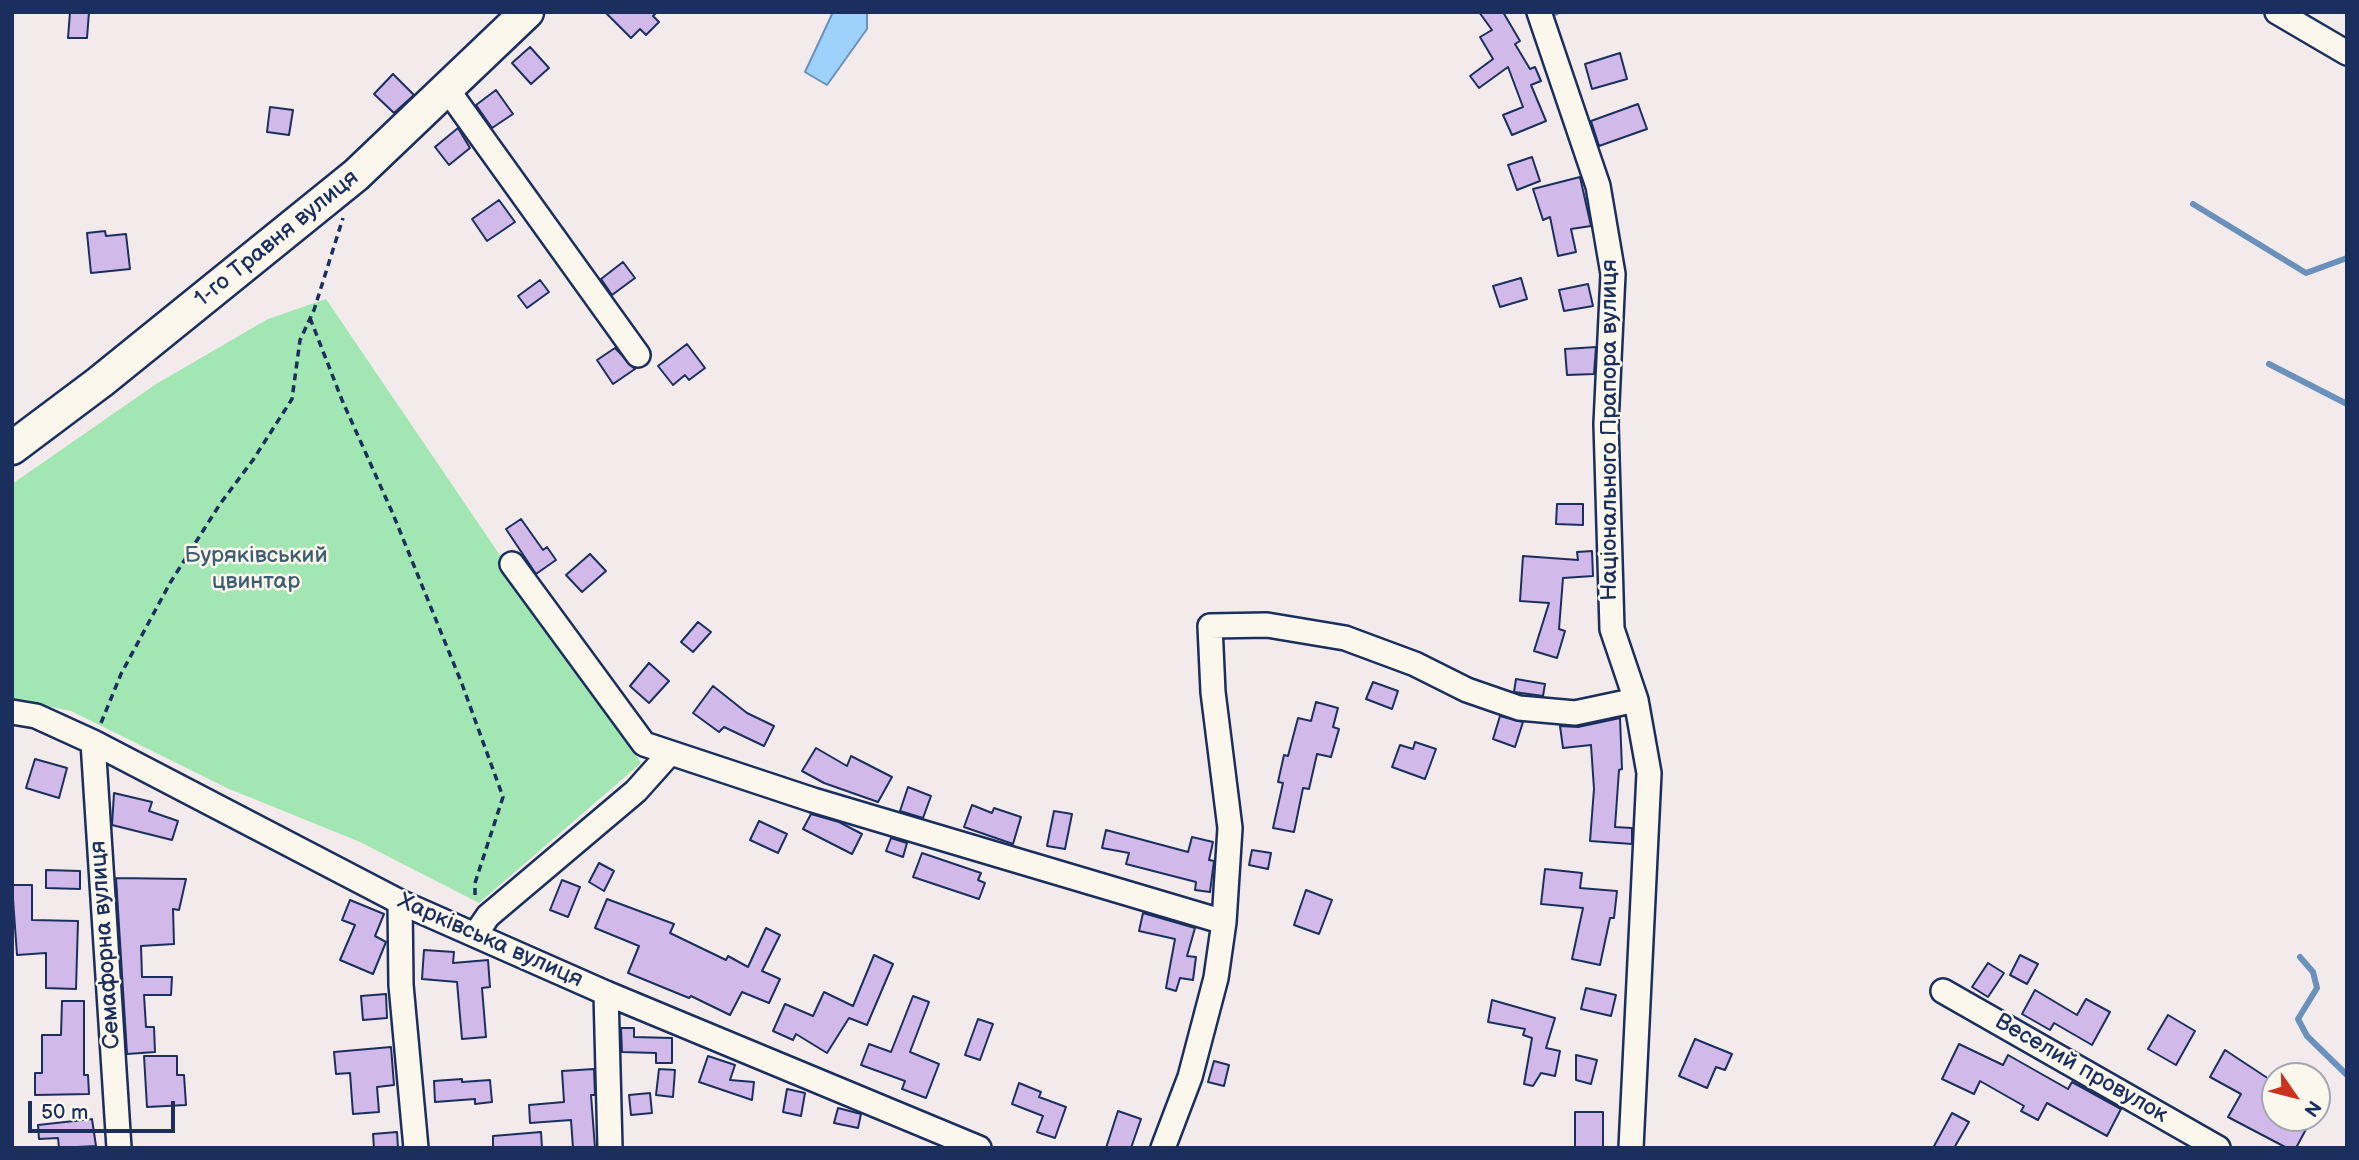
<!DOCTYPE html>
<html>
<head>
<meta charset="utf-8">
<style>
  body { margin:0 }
  #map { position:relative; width:2359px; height:1160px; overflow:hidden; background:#f3ebeb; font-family:"Balsamiq Sans",sans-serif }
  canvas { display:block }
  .frame { position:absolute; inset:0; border:14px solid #1b2f5e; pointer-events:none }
  .north { position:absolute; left:2261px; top:1062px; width:70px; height:70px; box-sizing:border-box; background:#fbf7ec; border:2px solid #a1a7b3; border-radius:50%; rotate:125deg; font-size:19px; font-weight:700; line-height:28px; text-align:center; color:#1b2f5e }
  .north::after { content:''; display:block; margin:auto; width:24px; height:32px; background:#c8321e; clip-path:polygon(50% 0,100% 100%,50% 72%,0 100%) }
  .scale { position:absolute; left:28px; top:1101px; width:147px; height:32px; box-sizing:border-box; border:4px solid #1b2f5e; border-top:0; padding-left:9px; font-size:21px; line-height:24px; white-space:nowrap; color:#1b2f5e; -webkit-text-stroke:5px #fbf7ec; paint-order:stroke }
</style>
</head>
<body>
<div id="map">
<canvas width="2359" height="1160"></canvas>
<div class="frame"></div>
<div class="north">N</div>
<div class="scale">50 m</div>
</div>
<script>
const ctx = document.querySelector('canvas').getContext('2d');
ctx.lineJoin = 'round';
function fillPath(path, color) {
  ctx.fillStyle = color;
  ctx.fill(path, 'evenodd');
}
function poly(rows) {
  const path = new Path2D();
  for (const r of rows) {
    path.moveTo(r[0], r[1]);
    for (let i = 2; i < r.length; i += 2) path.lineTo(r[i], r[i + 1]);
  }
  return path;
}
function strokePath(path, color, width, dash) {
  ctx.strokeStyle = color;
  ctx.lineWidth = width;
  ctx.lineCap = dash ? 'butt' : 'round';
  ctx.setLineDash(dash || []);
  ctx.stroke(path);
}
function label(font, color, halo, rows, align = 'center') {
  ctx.font = font + ' "Balsamiq Sans",sans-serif';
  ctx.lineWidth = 5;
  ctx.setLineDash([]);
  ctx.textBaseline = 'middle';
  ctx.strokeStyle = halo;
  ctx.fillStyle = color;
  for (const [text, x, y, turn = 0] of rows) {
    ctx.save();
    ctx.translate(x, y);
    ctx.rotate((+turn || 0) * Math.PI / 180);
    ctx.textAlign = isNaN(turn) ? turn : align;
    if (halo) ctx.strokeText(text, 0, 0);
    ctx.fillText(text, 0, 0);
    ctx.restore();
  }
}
fillPath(poly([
  [326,299,641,763,479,903,360,842,227,788,71,711,12,699,12,484,156,384,268,319]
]), '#a2e7b3');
const water = poly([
  [833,12,867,12,867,29,827,85,805,72,833,12]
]);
fillPath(water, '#9ed1fb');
strokePath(water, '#6a90bc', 2);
strokePath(poly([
  [1551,20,1550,16,1557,12],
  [2193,204,2306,273,2347,258],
  [2269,364,2347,404],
  [2300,957,2313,972,2317,988,2298,1019,2307,1036,2347,1075]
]), '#6a90bc', 6);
const building = poly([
  [70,12,89,12,87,38,68,38,70,12],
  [605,12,657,12,653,16,659,22,646,35,640,29,631,38,605,12],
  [1479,12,1503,12,1520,41,1515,44,1530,69,1535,67,1541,81,1531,85,1546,121,1512,135,1503,115,1523,107,1508,67,1479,88,1470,76,1493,59,1480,37,1492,30,1479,12],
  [530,47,549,68,531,84,512,63,530,47],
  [1620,53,1627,79,1592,89,1585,64,1620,53],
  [393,74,414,95,394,113,374,94,393,74],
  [496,90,513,114,492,128,476,105,496,90],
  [1638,104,1647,129,1599,146,1591,121,1638,104],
  [270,107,293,110,289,135,267,132,270,107],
  [458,128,470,148,449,165,435,147,458,128],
  [1532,157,1540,181,1517,190,1508,165,1532,157],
  [1580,177,1591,226,1571,229,1576,252,1558,256,1550,217,1543,220,1533,189,1580,177],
  [499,200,515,222,487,241,472,219,499,200],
  [105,231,106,236,126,234,130,269,91,273,87,233,105,231],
  [623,262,635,278,612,295,601,279,623,262],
  [1521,278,1527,299,1500,307,1493,286,1521,278],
  [540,280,549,292,527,308,518,296,540,280],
  [1588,284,1593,306,1564,311,1559,290,1588,284],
  [687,344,705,368,689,380,685,375,673,385,658,366,687,344],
  [1596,347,1594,374,1567,375,1565,349,1596,347],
  [615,348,635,369,613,384,597,360,615,348],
  [1557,504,1583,504,1583,525,1556,524,1557,504],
  [521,519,543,550,547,547,556,560,536,574,506,529,521,519],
  [1592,551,1593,576,1563,578,1559,629,1565,631,1557,658,1534,651,1549,603,1520,601,1523,556,1578,560,1577,552,1592,551],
  [590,554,606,571,582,592,566,575,590,554],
  [698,622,711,632,693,652,681,642,698,622],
  [649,663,669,681,649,703,630,686,649,663],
  [1516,679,1545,684,1543,696,1514,692,1516,679],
  [1373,682,1398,691,1392,709,1366,699,1373,682],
  [713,686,747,713,774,726,764,746,724,727,719,732,693,713,713,686],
  [1316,702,1338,708,1333,727,1339,729,1331,757,1317,754,1309,789,1303,788,1294,832,1273,828,1283,783,1278,782,1284,755,1288,756,1298,718,1311,721,1316,702],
  [1500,716,1523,722,1515,747,1493,739,1500,716],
  [1620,718,1622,769,1619,770,1615,827,1632,828,1632,844,1590,841,1594,789,1591,745,1563,748,1560,726,1578,727,1620,718],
  [1415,742,1436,749,1425,779,1392,767,1400,745,1413,749,1415,742],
  [816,748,847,766,851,756,892,777,878,802,824,783,802,771,816,748],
  [35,759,67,768,59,798,26,788,35,759],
  [908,787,931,796,923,818,900,811,908,787],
  [114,793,152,802,149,811,178,821,172,840,112,825,114,793],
  [972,805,992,813,994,808,1021,817,1013,844,964,827,972,805],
  [1054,811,1072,814,1065,849,1047,846,1054,811],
  [811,814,839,822,862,834,852,854,803,829,811,814],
  [759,821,787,834,778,853,750,840,759,821],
  [1106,830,1188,852,1192,837,1213,842,1209,860,1214,861,1210,892,1195,890,1196,882,1126,864,1129,853,1102,848,1106,830],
  [891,838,907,843,903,857,886,851,891,838],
  [1252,850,1271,853,1268,869,1249,865,1252,850],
  [922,853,981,873,978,880,985,883,979,899,913,877,922,853],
  [599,863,614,871,604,891,589,882,599,863],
  [1545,869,1582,873,1580,888,1617,891,1614,918,1610,918,1600,965,1572,959,1583,908,1541,904,1545,869],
  [46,870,80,871,80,889,46,888,46,870],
  [116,878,186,879,179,910,173,909,174,944,141,946,142,977,172,977,171,995,144,995,146,1027,154,1027,155,1052,127,1054,116,878],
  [562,880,580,887,568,917,550,910,562,880],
  [12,885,32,885,32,920,78,921,76,989,46,988,46,953,17,955,12,885],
  [1306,890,1332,900,1319,934,1294,925,1306,890],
  [607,899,674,924,670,933,726,960,728,956,748,967,766,928,780,935,762,971,780,979,769,1003,742,992,730,1015,691,996,689,998,628,973,639,946,595,928,607,899],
  [350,900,384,914,375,936,386,942,373,974,340,960,355,925,342,920,350,900],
  [1143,913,1195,928,1187,956,1196,957,1193,980,1180,978,1176,991,1166,988,1175,939,1139,931,1143,913],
  [424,950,454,952,453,963,488,960,490,987,482,988,486,1037,462,1039,457,982,422,979,424,950],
  [874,955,893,964,867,1025,849,1018,827,1053,796,1034,793,1040,773,1031,785,1004,813,1016,824,992,853,1006,874,955],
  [2020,955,2038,964,2027,984,2010,975,2020,955],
  [1988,963,2004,973,1988,997,1972,987,1988,963],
  [1586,988,1616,995,1611,1016,1581,1009,1586,988],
  [2035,990,2077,1015,2086,999,2110,1012,2092,1045,2054,1023,2050,1030,2022,1014,2035,990],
  [386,994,387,1018,363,1020,361,996,386,994],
  [913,996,929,1002,910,1052,939,1064,926,1098,902,1089,905,1081,861,1065,869,1044,891,1052,913,996],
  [1492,1000,1555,1018,1546,1048,1560,1051,1555,1076,1541,1073,1533,1086,1524,1084,1532,1038,1523,1035,1525,1029,1488,1022,1492,1000],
  [62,1001,84,1001,84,1075,88,1075,89,1094,35,1095,35,1073,42,1073,42,1035,61,1035,62,1001],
  [2168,1015,2195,1031,2176,1065,2148,1049,2168,1015],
  [978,1019,993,1024,980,1060,965,1055,978,1019],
  [621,1028,634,1028,634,1037,672,1038,672,1063,656,1063,656,1053,622,1052,621,1028],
  [1695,1039,1732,1054,1725,1070,1716,1067,1707,1088,1679,1076,1695,1039],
  [1959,1044,2003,1065,2008,1055,2068,1089,2072,1082,2121,1109,2107,1136,2047,1103,2038,1120,2021,1111,2024,1106,1980,1081,1974,1094,1942,1079,1959,1044],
  [391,1047,394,1085,377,1087,379,1112,353,1114,350,1073,336,1074,334,1052,391,1047],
  [2225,1050,2275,1083,2275,1118,2312,1118,2296,1148,2287,1148,2228,1117,2241,1094,2210,1077,2225,1050],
  [1576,1055,1597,1060,1591,1084,1576,1080,1576,1055],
  [144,1056,177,1056,177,1075,184,1075,186,1105,147,1107,144,1056],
  [708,1056,735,1065,730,1080,754,1082,752,1100,699,1082,708,1056],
  [1214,1061,1229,1065,1224,1086,1208,1082,1214,1061],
  [594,1069,595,1095,591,1095,595,1148,573,1148,571,1120,530,1123,529,1105,564,1102,562,1071,594,1069],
  [659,1069,675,1070,673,1097,656,1095,659,1069],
  [462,1079,462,1082,490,1080,492,1102,475,1104,475,1099,435,1102,434,1081,462,1079],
  [1019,1083,1041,1092,1039,1097,1066,1107,1055,1138,1037,1132,1043,1116,1012,1104,1019,1083],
  [787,1089,805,1093,801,1116,783,1112,787,1089],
  [650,1093,652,1113,631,1115,629,1095,650,1093],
  [838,1108,861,1114,858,1128,834,1123,838,1108],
  [1118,1111,1141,1119,1131,1148,1106,1148,1118,1111],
  [1575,1112,1603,1112,1603,1148,1575,1148,1575,1112],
  [1952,1113,1969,1122,1954,1148,1933,1148,1952,1113],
  [92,1119,96,1146,59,1148,58,1138,39,1139,38,1125,92,1119],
  [397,1132,398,1148,374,1148,373,1134,397,1132],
  [541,1132,542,1148,493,1148,493,1136,541,1132]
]);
fillPath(building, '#d1b9e9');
strokePath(building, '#1b2f5e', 2);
const street = poly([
  [1539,12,1598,186,1613,274,1606,424,1612,629,1636,700,1649,773,1631,1148],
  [2277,12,2347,53],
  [447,89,638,355],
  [512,564,644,744,813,800,1224,922],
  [12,712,36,716,93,742,400,902,606,993,979,1148],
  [93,742,119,1148],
  [400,902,401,985,416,1148],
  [475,935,488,916,636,791,670,753],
  [1943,991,2218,1148],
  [606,993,610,1148],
  [1163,1148,1190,1077,1216,978,1224,922,1230,828,1213,692,1210,626,1267,625,1345,638,1415,664,1467,690,1519,708,1575,713,1636,700]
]);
const secondary = poly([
  [12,448,100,382,356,175,527,12]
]);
strokePath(street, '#1b2f5e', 28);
strokePath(secondary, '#1b2f5e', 37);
strokePath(poly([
  [310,318,342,400,393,514,462,684,503,797,475,883,475,900],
  [101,723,121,674,170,583,220,504,253,460,292,399,300,340,314,310,343,218]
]), '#1b2f5e', 3.5, [7, 5]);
strokePath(street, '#fbf7ec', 23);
strokePath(secondary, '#fbf7ec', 32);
label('23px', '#1b2f5e', '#fbf7ec', [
  ["1-го Травня вулиця",277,239,-39],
  ["Національного Прапора вулиця",1610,430,-90],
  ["Харківська вулиця",490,941,24],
  ["Семафорна вулиця",106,945,-94],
  ["Веселий провулок",2081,1069,30]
]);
label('23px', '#3d5d73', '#fbf7ec', [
  ["Буряківський",256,556],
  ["цвинтар",256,582]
]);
</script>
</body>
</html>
